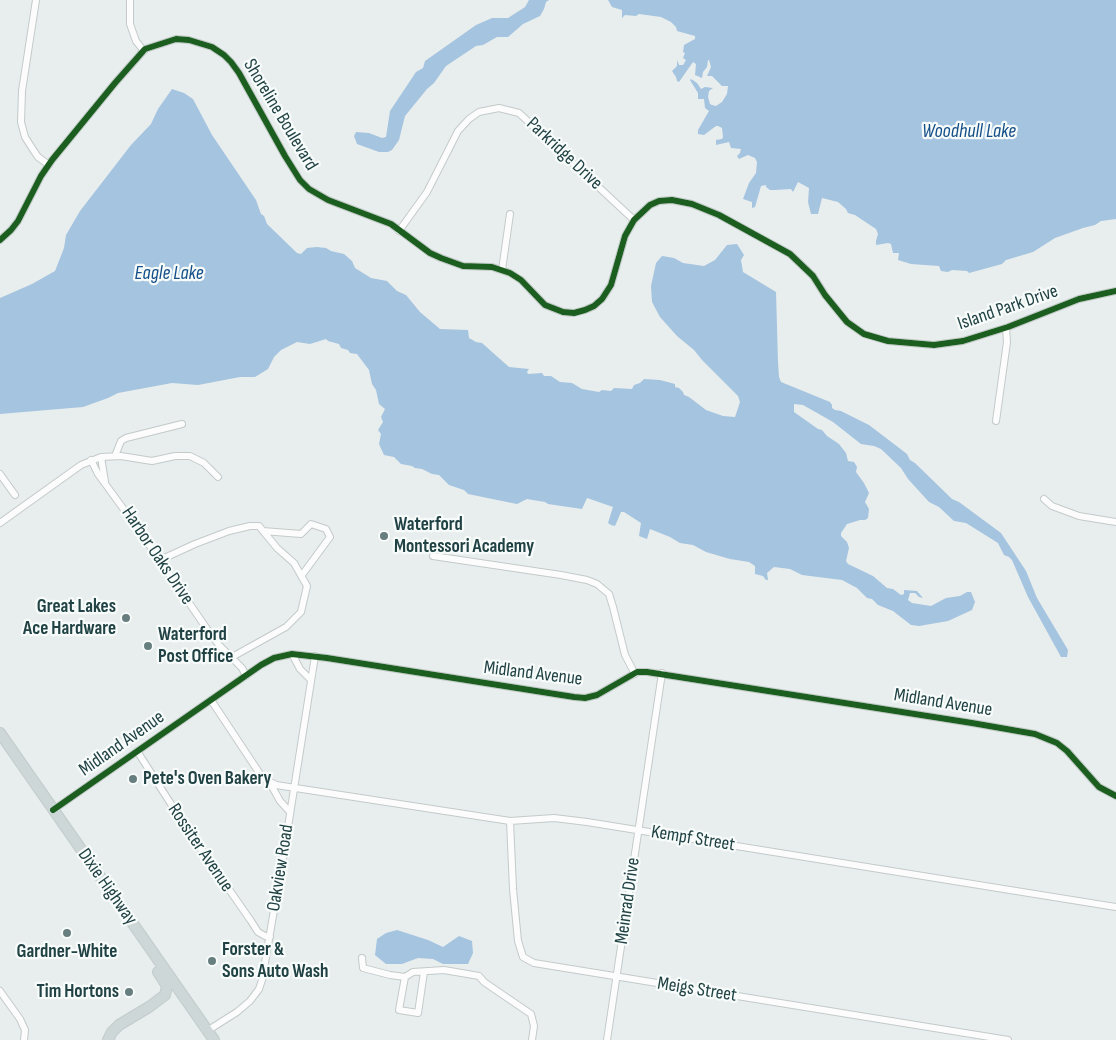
<!DOCTYPE html>
<html>
<head>
<meta charset="utf-8">
<style>
  body { margin:0 }
  canvas { display:block; background:#e8eded }
</style>
</head>
<body>
<canvas width="1116" height="1040"></canvas>
<script>
const ctx = document.querySelector('canvas').getContext('2d');
ctx.lineJoin = 'round';
function fillPath(path, color) {
  ctx.fillStyle = color;
  ctx.fill(path, 'evenodd');
}
function poly(rows) {
  const path = new Path2D();
  for (const r of rows) {
    path.moveTo(r[0], r[1]);
    for (let i = 2; i < r.length; i += 2) path.lineTo(r[i], r[i + 1]);
  }
  return path;
}
function strokePath(path, color, width, dash) {
  ctx.strokeStyle = color;
  ctx.lineWidth = width;
  ctx.lineCap = dash ? 'butt' : 'round';
  ctx.setLineDash(dash || []);
  ctx.stroke(path);
}
function label(font, color, halo, rows, align = 'center') {
  ctx.font = font + ' "Sofia Sans Condensed",sans-serif';
  ctx.lineWidth = 4.5;
  ctx.setLineDash([]);
  ctx.textBaseline = 'middle';
  ctx.strokeStyle = halo;
  ctx.fillStyle = color;
  for (const [text, x, y, turn = 0] of rows) {
    ctx.save();
    ctx.translate(x, y);
    ctx.rotate((+turn || 0) * Math.PI / 180);
    ctx.textAlign = isNaN(turn) ? turn : align;
    if (halo) ctx.strokeText(text, 0, 0);
    ctx.fillText(text, 0, 0);
    ctx.restore();
  }
}
fillPath(poly([
  [529,0,549,0,546,2,544,9,540,16,523,24,508,37,497,37,483,45,476,46,446,66,434,83,427,89,405,116,399,140,392,150,388,152,379,152,357,144,354,136,356,132,369,133,382,138,386,137,390,111,416,72,423,68,425,61,476,25,492,18,508,18,525,7],
  [608,0,1116,0,1116,219,1101,221,1095,225,1083,228,1055,238,1033,252,1006,260,1002,264,969,273,967,271,952,270,948,272,941,271,939,266,911,264,898,260,899,253,893,253,891,244,888,243,876,245,876,241,878,234,876,229,855,215,848,213,846,209,838,202,822,198,818,214,811,214,808,202,809,188,798,182,793,192,791,189,775,190,770,190,766,187,766,185,761,186,755,207,752,208,752,202,743,199,749,183,756,173,757,162,755,158,748,155,739,159,737,156,740,153,741,149,731,148,729,142,716,145,716,140,722,139,723,137,722,128,718,126,716,126,704,135,698,134,698,130,709,111,705,108,704,99,698,99,698,93,690,80,691,79,697,83,701,89,705,87,713,88,709,91,708,97,710,104,712,105,716,106,722,102,727,94,728,86,722,86,712,76,707,76,711,67,709,60,708,60,707,67,703,72,702,78,695,75,696,64,693,62,679,82,677,81,676,77,672,71,677,66,677,60,679,65,683,65,686,60,683,58,685,53,683,52,684,45,695,39,695,36,677,31,676,27,671,22,661,17,639,14,636,16,625,15,622,18,622,10,612,7],
  [172,89,184,93,193,99,212,135,256,200,261,214,264,216,267,224,297,253,301,254,307,248,317,247,326,248,331,251,344,254,352,261,355,268,371,278,387,281,397,291,406,295,420,312,440,329,468,330,469,338,476,342,482,343,509,367,529,369,527,372,528,374,542,373,544,376,551,376,560,382,572,383,582,389,599,392,602,390,611,391,614,388,632,389,634,385,640,383,644,379,660,380,675,384,675,387,679,388,683,392,684,395,689,397,706,410,723,416,735,417,740,402,738,396,702,360,694,350,677,336,660,317,652,302,651,286,656,263,662,256,674,258,683,263,704,266,715,260,727,245,737,244,744,255,741,260,743,272,776,292,778,362,779,377,781,382,830,402,832,405,832,408,835,410,841,411,869,425,907,454,910,460,915,463,952,499,959,502,1001,533,1026,571,1037,598,1068,650,1067,657,1061,657,1028,597,1012,560,1009,557,1004,555,998,543,966,523,954,521,939,507,929,502,908,479,901,468,881,449,874,446,861,444,833,422,803,405,794,404,794,412,818,429,822,430,827,436,839,444,846,453,848,461,854,462,857,467,856,472,864,483,869,493,865,502,869,509,868,518,865,520,860,520,847,524,841,533,841,536,847,542,849,548,846,561,848,564,873,576,887,588,893,589,901,595,904,594,904,590,917,591,923,598,919,597,915,593,910,593,908,600,912,603,931,606,946,598,960,596,967,592,971,592,975,602,972,610,948,621,919,626,911,625,893,611,878,605,872,599,867,598,857,588,842,580,802,575,790,569,774,567,767,573,768,580,766,580,763,576,755,574,755,566,749,562,730,559,706,552,693,545,680,543,670,537,650,529,647,539,639,536,641,523,624,512,621,512,615,526,611,525,608,523,613,507,590,499,587,498,582,509,548,504,545,502,527,499,517,504,507,502,468,494,464,490,449,485,439,475,432,474,422,469,415,468,412,466,401,464,394,457,384,455,379,444,381,434,378,430,383,422,381,417,385,409,379,404,376,390,372,384,369,370,357,354,350,353,348,350,341,348,339,344,328,341,326,339,310,344,297,342,281,350,274,357,268,369,255,377,240,377,198,385,172,383,118,393,108,398,83,407,0,414,0,298,32,284,55,271,64,248,66,235,80,211,131,145,151,124,158,109],
  [397,930,428,940,443,947,459,936,472,941,473,953,468,964,443,964,433,959,418,958,402,964,386,964,375,955,377,939,386,933]
]), '#a5c4e0');
const street = poly([
  [36,0,22,91,21,122,25,137,32,148,38,157,49,165],
  [130,0,130,24,136,41,144,51],
  [399,231,427,192,458,131,469,119,479,112,499,108,519,113,634,220],
  [0,240,11,230,18,221,41,176,52,160,115,83,145,49,176,39,189,40,212,47,224,55,231,62,239,73,285,156,300,180,309,189,328,200,391,224,430,253,441,258,463,266,492,267,510,273,521,280,545,305,563,312,574,313,585,310,594,306,602,299,611,285,625,236,634,220,650,205,659,201,672,200,692,204,719,215,790,254,813,276,825,295,847,322,864,334,888,341,934,345,963,341,1008,327,1079,299,1116,291],
  [502,270,510,214],
  [996,421,1007,342,1006,328],
  [115,456,121,441,126,438,182,424],
  [101,457,105,482],
  [91,460,98,474,141,533,207,629,219,645,242,668,246,676],
  [0,474,15,495],
  [1044,499,1052,506,1079,516,1116,522],
  [0,523,81,465,101,457,121,456,152,461,175,456,190,456,204,463,218,477],
  [263,531,301,534,311,524,326,529,330,537,302,575],
  [433,556,561,575,587,580,597,584,609,594,613,607,625,655,635,674],
  [160,560,195,544,229,531,250,526,259,526,277,548,294,563,307,586,301,612,286,627,232,657],
  [292,654,300,669,311,680],
  [211,700,258,771,263,778,276,785,510,821,554,818,587,822,1116,907],
  [137,751,187,829,251,921,258,932,265,936,270,937],
  [270,783,280,801,290,812],
  [53,810,261,665,274,658,292,654,327,658,574,697,585,698,597,695,637,672,647,672,972,723,1035,734,1057,743,1067,751,1099,787,1116,796],
  [510,821,513,889,518,941,523,957,534,963,1008,1040],
  [362,958,363,968,390,975,405,977,413,972,444,970,479,976,484,982,531,1014,534,1026,532,1040],
  [405,977,399,1010,418,1013,424,972],
  [0,991,20,1019,25,1030,24,1040],
  [207,1031,237,1012,250,1001,259,989,262,980,285,846,315,656],
  [607,1040,662,673]
]);
const primary = poly([
  [0,733,214,1040],
  [108,1040,112,1032,119,1025,149,1007,165,995,167,986,158,972]
]);
strokePath(street, '#c4caca', 8);
strokePath(primary, '#c2cccc', 12);
strokePath(street, '#fcfcfc', 6);
strokePath(primary, '#ced7d8', 10);
strokePath(poly([
  [0,240,11,230,18,221,41,176,52,160,115,83,145,49,176,39,189,40,212,47,224,55,231,62,239,73,285,156,300,180,309,189,328,200,391,224,430,253,441,258,463,266,492,267,510,273,521,280,545,305,563,312,574,313,585,310,594,306,602,299,611,285,625,236,634,220,650,205,659,201,672,200,692,204,719,215,790,254,813,276,825,295,847,322,864,334,888,341,934,345,963,341,1008,327,1079,299,1116,291],
  [53,810,261,665,274,658,292,654,327,658,574,697,585,698,597,695,637,672,647,672,972,723,1035,734,1057,743,1067,751,1099,787,1116,796]
]), '#1b5e20', 6);
for (const [x, y, r, color] of [
  [384,536,5,"#677e7f"],
  [126,618,5,"#677e7f"],
  [148,646,5,"#677e7f"],
  [133,779,5,"#677e7f"],
  [67,933,5,"#677e7f"],
  [212,961,5,"#677e7f"],
  [129,992,5,"#677e7f"]
]) {
  const dot = new Path2D();
  dot.arc(x, y, r, 0, 2 * Math.PI);
  ctx.fillStyle = color;
  ctx.fill(dot);
  strokePath(dot, '#f7fbfa', 2);
}
label('19px', '#214244', '#f7fbfa', [
  ["Shoreline Boulevard",280,115,59],
  ["Parkridge Drive",564,154,43],
  ["Island Park Drive",1008,308,-19],
  ["Harbor Oaks Drive",157,556,56],
  ["Midland Avenue",533,674,7],
  ["Midland Avenue",943,703,9],
  ["Midland Avenue",122,744,-35],
  ["Kempf Street",693,839,9],
  ["Rossiter Avenue",200,848,56],
  ["Oakview Road",281,868,-81],
  ["Dixie Highway",107,887,55],
  ["Meinrad Drive",628,901,-82],
  ["Meigs Street",697,990,9]
]);
label('bold 19px', '#214244', '#f7fbfa', [
  ["Waterford",394,525],
  ["Montessori Academy",394,547],
  ["Great Lakes",116,607,"right"],
  ["Ace Hardware",116,629,"right"],
  ["Waterford",158,635],
  ["Post Office",158,657],
  ["Pete's Oven Bakery",143,779],
  ["Forster &",222,950],
  ["Sons Auto Wash",222,972],
  ["Gardner-White",67,952,"center"],
  ["Tim Hortons",119,992,"right"]
], 'left');
label('italic 20px', '#144f88', '#f7fbfa', [
  ["Woodhull Lake",969,132],
  ["Eagle Lake",169,274]
]);
</script>
</body>
</html>
